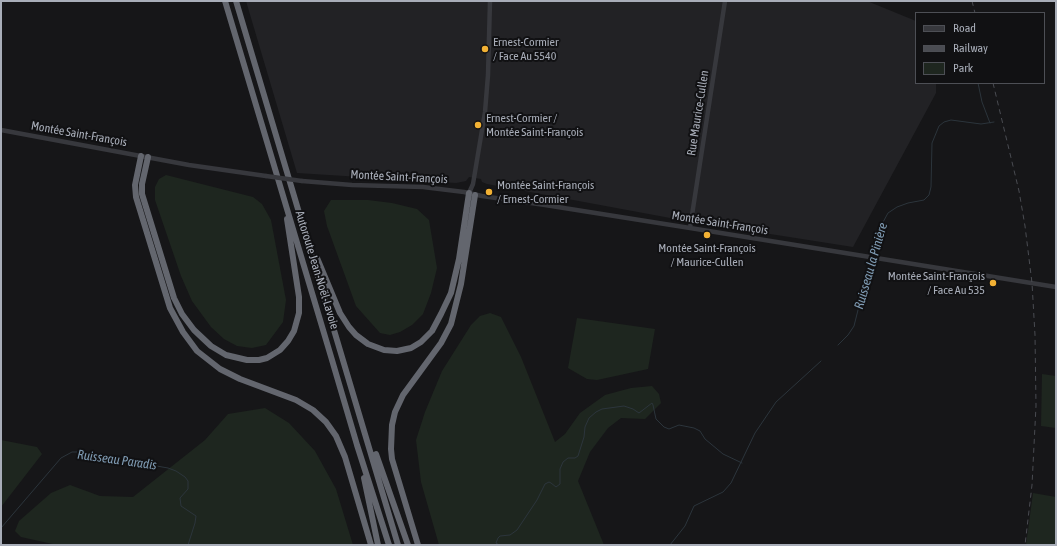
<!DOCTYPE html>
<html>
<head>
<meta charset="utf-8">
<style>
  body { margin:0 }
  #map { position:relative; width:1057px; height:546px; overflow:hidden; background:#161618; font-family:"Asap Condensed",sans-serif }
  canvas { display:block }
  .frame { position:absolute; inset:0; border:2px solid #a8adb8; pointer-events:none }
  .legend { position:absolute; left:915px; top:12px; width:130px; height:72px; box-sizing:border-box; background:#111113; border:1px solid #4d4f55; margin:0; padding:5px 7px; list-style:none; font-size:12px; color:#a8adb8 }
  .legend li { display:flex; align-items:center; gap:8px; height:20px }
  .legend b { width:20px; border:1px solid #4d4f55 }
</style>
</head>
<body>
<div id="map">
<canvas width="1057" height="546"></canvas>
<div class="frame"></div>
<ul class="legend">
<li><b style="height:5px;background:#37383d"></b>Road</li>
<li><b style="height:5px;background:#4a4c52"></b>Railway</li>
<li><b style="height:11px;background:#1e261f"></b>Park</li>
</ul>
</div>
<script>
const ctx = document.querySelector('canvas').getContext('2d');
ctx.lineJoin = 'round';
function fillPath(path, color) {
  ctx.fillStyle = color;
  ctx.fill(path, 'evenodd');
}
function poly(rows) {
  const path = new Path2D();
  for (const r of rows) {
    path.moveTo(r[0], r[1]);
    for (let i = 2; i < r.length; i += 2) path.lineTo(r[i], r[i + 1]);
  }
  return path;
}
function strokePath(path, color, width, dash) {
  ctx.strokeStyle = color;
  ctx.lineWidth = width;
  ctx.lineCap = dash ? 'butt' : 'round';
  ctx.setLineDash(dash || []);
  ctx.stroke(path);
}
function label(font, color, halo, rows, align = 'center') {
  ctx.font = font + ' "Asap Condensed",sans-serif';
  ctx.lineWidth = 4;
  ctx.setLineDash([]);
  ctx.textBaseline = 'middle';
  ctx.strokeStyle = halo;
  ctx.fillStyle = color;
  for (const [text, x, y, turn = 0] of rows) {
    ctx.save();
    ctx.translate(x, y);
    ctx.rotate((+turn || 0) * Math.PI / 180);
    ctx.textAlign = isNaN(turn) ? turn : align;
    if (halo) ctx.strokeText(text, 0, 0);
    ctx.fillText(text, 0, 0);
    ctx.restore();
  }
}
fillPath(poly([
  [246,1,867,1,916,21,916,83,936,83,936,93,853,247,681,220,487,184,482,182,481,179,469,177,466,181,456,183,297,173]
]), '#222225');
fillPath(poly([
  [166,175,253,197,262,204,271,220,286,300,283,322,266,345,252,348,237,346,224,339,211,327,192,301,181,276,155,200,155,187,159,179],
  [331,200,368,200,392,203,417,209,429,220,437,268,431,293,423,314,412,325,400,332,390,335,380,333,356,306,327,226,324,211],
  [490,313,501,317,521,357,555,442,565,434,580,413,605,395,631,388,652,386,659,394,661,403,645,419,621,418,608,428,590,452,578,481,604,545,439,545,421,482,416,440,425,412,442,371,471,325,480,316],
  [577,318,655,329,648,369,597,380,587,379,568,368],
  [1042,374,1056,376,1056,428,1041,426],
  [265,408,289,423,315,451,336,489,353,545,57,545,21,537,15,531,19,521,51,493,70,485,100,496,133,497,205,440,228,414],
  [1,440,37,447,42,454,1,507],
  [1033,493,1056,497,1056,545,1026,545]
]), '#1e261f');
strokePath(poly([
  [978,83,982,102,990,123],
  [873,257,882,224,888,213,897,207,908,203,924,200,929,195,931,187,932,143,939,126,944,122,951,120,981,124,994,122],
  [838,345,848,335,854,326,864,286,872,260],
  [1,528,61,458,72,452,77,452,168,468,176,471,185,477,188,481,188,489,180,498,181,506,196,516,195,523,188,545],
  [499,545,496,543,498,538,500,536,510,535,517,530,537,500,545,484,549,482,551,483,556,487,560,484,560,469,563,462,568,458,575,458,578,456,584,437,585,427,589,418,596,412,602,409,624,406,633,409,639,413,652,403,653,405,656,419,664,427,669,429,679,425,694,428,700,431,705,439,723,454,742,463],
  [670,545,685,526,694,506,723,492,731,483,755,433,776,402,821,361]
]), '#2c353c', 1);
strokePath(poly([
  [1,130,189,165,266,176],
  [302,181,352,185,423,187,464,192,482,196,545,205,690,228,1056,287],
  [469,193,473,184,485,112,488,75,490,1],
  [690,228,725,1]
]), '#37383d', 4.5);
strokePath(poly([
  [225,1,332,360,357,445,389,545],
  [236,1,398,545],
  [141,156,135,185,136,197,170,308,183,332,197,351,220,369,240,379,296,400,313,410,326,422,336,436,345,457,371,545],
  [148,157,142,184,142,194,174,298,182,314,194,330,211,346,226,355,247,360,259,360,267,358,280,350,288,341,294,331,299,313,299,297,287,219],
  [317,258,340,313,349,327,356,335,368,344,384,350,397,351,411,348,421,342,432,331,441,314,451,293,459,259,469,193],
  [376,454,408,545],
  [364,478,378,545],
  [418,545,392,459,391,449,392,425,395,412,403,395,441,343,451,324,461,284,475,195]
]), '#63666e', 6);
strokePath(poly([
  [972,1,975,13],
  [993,83,1019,191,1025,226,1032,283,1035,335,1036,406,1032,485,1025,545]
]), '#4a4c52', 1, [5, 4]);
strokePath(poly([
  [266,176,302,181]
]), '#37383d', 4.5);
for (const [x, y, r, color] of [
  [485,49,4,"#f2b134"],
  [478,125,4,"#f2b134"],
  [489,192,4,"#f2b134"],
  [707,235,4,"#f2b134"],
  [993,283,4,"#f2b134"]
]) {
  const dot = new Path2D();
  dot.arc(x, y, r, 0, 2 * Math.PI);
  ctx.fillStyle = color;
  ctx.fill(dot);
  strokePath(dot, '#111113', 1.5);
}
label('12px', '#a8adb8', '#111113', [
  ["Ernest-Cormier",493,42],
  ["/ Face Au 5540",493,56],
  ["Ernest-Cormier /",486,118],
  ["Montée Saint-François",486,132],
  ["Montée Saint-François",497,185],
  ["/ Ernest-Cormier",497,199],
  ["Montée Saint-François",707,248,"center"],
  ["/ Maurice-Cullen",707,262,"center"],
  ["Montée Saint-François",985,276,"right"],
  ["/ Face Au 535",985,290,"right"]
], 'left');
label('12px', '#a8adb8', '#111113', [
  ["Rue Maurice-Cullen",698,113,-81],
  ["Montée Saint-François",79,134,10],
  ["Montée Saint-François",399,177,3],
  ["Montée Saint-François",720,223,9],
  ["Autoroute Jean-Noël-Lavoie",317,270,73]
]);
label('italic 13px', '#7f9bb3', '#111113', [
  ["Ruisseau la Pinière",871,266,-74],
  ["Ruisseau Paradis",117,460,8]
]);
</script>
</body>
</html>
